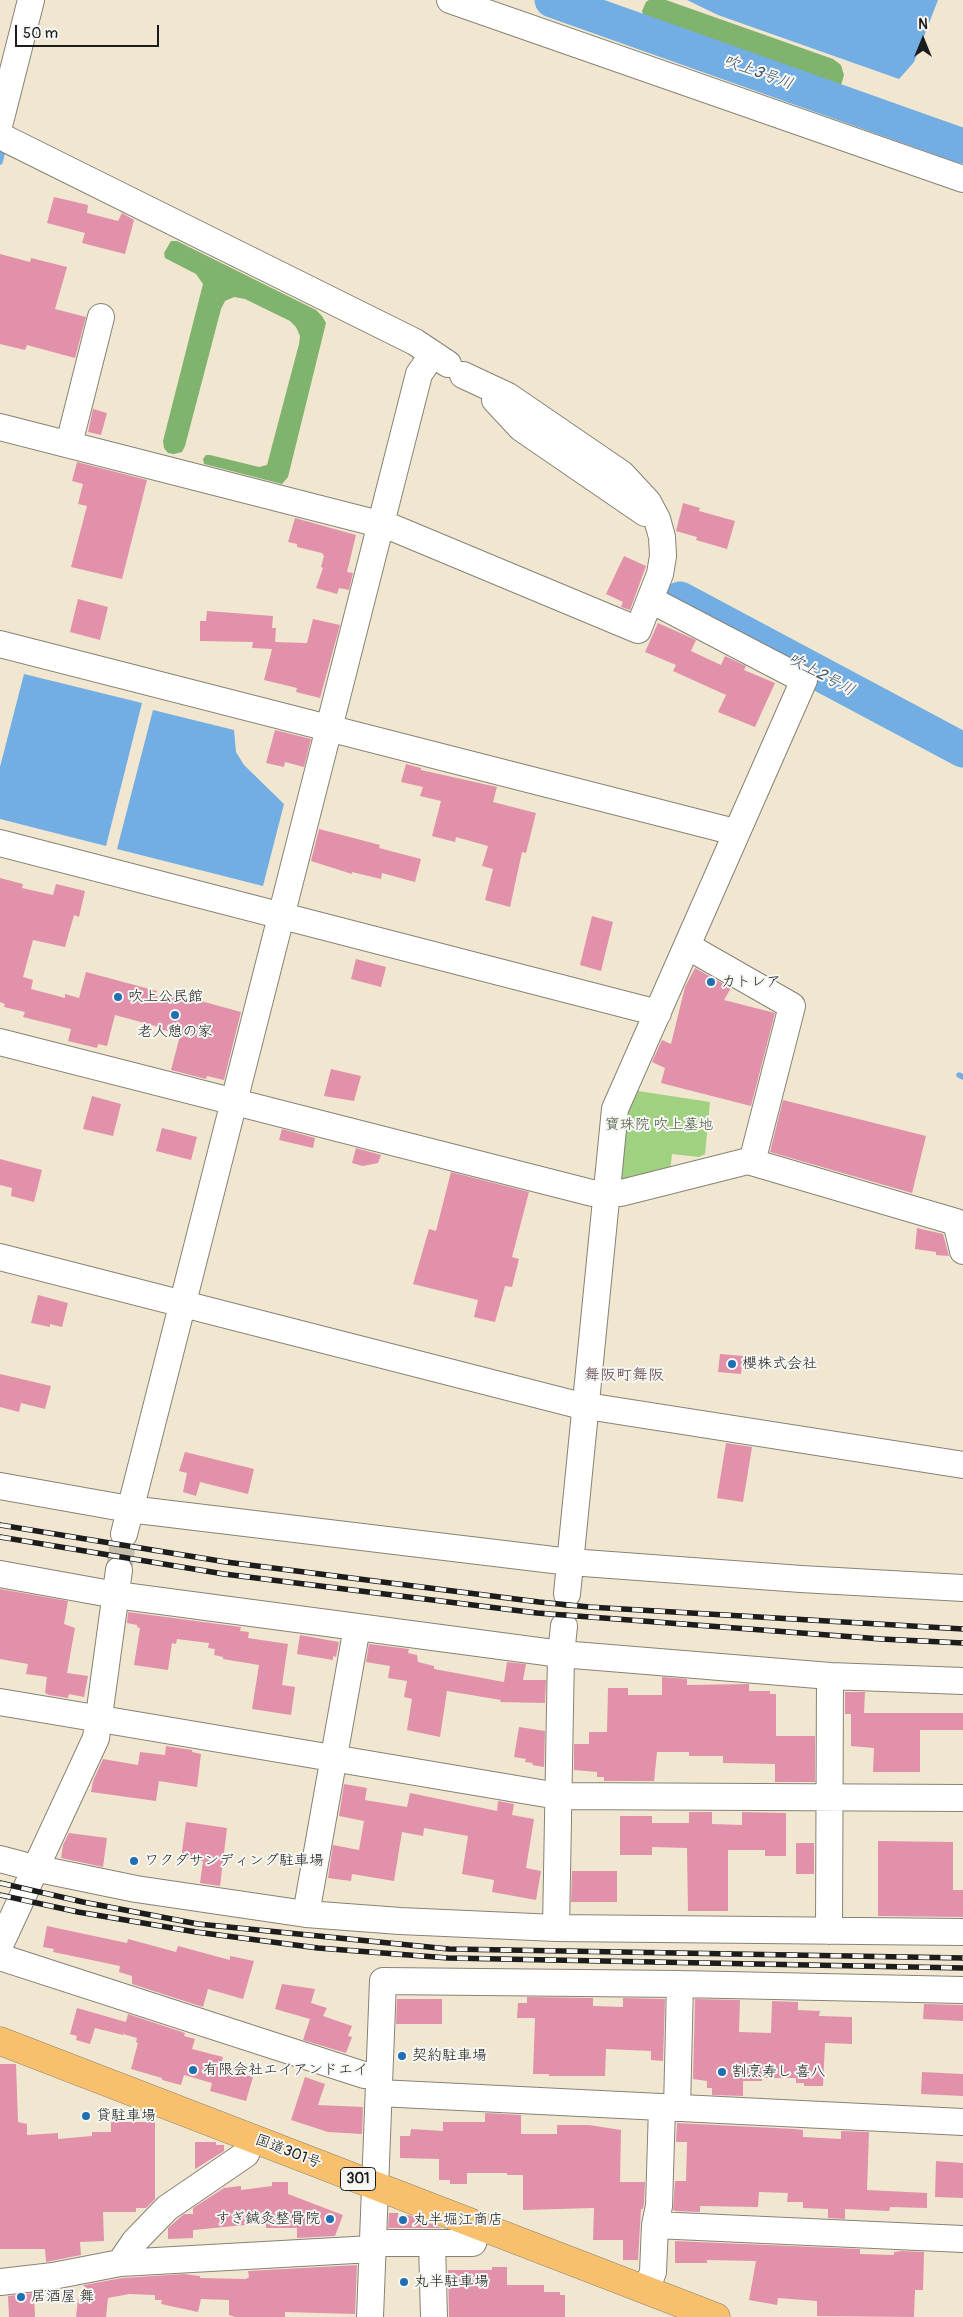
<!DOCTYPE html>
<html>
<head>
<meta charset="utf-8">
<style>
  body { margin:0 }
  #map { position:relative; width:963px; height:2317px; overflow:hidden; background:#f1e7d0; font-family:Pangolin,sans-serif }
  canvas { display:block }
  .north { position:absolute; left:898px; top:15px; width:50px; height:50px; -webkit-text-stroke:4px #f6f6f2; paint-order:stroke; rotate:0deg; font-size:14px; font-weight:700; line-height:20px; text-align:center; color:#1c1c1c }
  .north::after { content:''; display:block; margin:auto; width:18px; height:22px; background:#1c1c1c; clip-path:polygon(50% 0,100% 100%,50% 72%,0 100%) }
  .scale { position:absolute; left:15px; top:25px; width:144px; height:22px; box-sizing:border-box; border:2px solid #1c1c1c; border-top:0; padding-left:6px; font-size:15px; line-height:18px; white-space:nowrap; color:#1c1c1c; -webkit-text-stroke:4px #f6f6f2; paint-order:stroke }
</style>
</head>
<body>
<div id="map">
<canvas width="963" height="2317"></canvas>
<div class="north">N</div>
<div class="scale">50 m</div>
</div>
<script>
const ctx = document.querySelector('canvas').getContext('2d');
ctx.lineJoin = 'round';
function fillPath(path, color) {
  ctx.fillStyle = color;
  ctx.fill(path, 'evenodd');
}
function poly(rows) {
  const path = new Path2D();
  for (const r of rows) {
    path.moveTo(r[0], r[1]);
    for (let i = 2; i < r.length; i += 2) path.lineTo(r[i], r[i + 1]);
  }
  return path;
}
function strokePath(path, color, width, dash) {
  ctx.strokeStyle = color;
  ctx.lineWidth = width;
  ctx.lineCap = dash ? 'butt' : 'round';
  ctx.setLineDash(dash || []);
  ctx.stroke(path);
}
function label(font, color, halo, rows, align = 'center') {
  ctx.font = font + ' Pangolin,"Klee One",sans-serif';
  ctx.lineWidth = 4;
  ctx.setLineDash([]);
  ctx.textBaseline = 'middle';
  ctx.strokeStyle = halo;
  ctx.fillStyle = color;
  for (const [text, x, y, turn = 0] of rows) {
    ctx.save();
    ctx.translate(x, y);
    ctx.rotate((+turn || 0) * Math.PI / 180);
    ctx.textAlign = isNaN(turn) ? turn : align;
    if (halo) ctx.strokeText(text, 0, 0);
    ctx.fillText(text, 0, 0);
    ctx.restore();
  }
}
fillPath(poly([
  [638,1091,710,1102,705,1154,699,1157,672,1154,670,1172,620,1184,628,1113]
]), '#a0d180');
fillPath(poly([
  [649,0,666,0,833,59,841,65,844,75,841,85,831,89,822,87,653,27,645,20,642,11,646,2],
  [171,241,177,241,316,310,322,316,326,323,288,477,282,484,204,464,203,459,206,455,210,455,259,467,267,465,299,344,300,336,296,327,290,321,245,299,234,297,225,301,221,309,185,446,182,452,174,454,168,453,164,448,163,441,203,284,196,274,165,258,164,253],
  [718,604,722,604,963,732,963,745,716,614,714,611,714,606]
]), '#80b36e');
fillPath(poly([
  [687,0,938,0,914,62,899,79,718,15],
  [24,674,142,703,106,846,0,819,0,767],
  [153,710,234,730,236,752,244,765,284,804,263,886,117,849]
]), '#72ade3');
strokePath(poly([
  [0,162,3,150],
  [959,1075,963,1077]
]), '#72ade3', 5.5);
strokePath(poly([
  [552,0,963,146],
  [680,599,963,750]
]), '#72ade3', 35);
fillPath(poly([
  [54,197,88,205,87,213,118,221,122,213,134,220,125,254,82,243,85,233,47,223],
  [0,254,30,262,31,258,67,267,55,309,86,317,75,358,27,345,25,350,0,344],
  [93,409,107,413,101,435,88,432],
  [77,462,147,480,122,579,71,567,87,506,78,504,83,484,72,481],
  [683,503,700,508,699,511,735,521,727,549,696,540,697,537,676,531],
  [295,518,356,535,347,572,353,573,349,590,339,588,337,594,316,588,323,568,321,567,324,556,322,553,297,547,297,544,288,542],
  [624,556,646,566,630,610,621,607,623,602,606,594],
  [78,599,108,607,100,640,70,632],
  [207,611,273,616,272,628,276,628,275,642,307,643,313,619,340,625,320,698,296,692,297,688,264,680,272,649,252,648,253,642,200,641,200,621,206,621],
  [658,623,696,640,691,651,721,665,725,656,746,666,744,670,775,683,755,727,718,712,726,695,673,671,676,665,645,652],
  [275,730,311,739,304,767,285,762,284,767,266,763],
  [406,764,421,768,421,770,497,787,493,802,536,813,526,853,522,852,510,907,485,900,493,869,482,866,488,846,456,837,455,842,432,836,441,801,420,796,423,787,401,782],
  [319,829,380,845,379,848,421,859,415,882,382,873,381,879,352,872,352,874,311,861],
  [0,878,23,884,22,888,53,895,56,884,85,891,79,917,74,915,65,947,33,940,23,977,33,980,31,989,65,998,65,994,79,998,86,972,157,991,156,995,186,997,241,1012,224,1080,207,1076,206,1079,171,1070,181,1032,159,1030,159,1027,115,1015,107,1046,98,1044,97,1048,68,1041,71,1029,23,1017,25,1012,4,1007,5,1004,0,1002],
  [592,916,613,922,601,971,580,965],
  [356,959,386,967,381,987,351,979],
  [695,968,731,988,724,1000,775,1013,751,1106,661,1083,665,1068,652,1062,662,1040,671,1044,685,987],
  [331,1069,361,1076,354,1101,324,1096],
  [92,1096,121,1104,113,1136,83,1129],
  [783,1100,926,1136,912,1193,770,1152],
  [162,1128,197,1137,191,1160,156,1151],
  [282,1129,315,1138,313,1148,279,1140],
  [356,1148,381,1155,378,1163,363,1166,352,1163],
  [0,1159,42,1170,34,1202,11,1196,12,1188,0,1185],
  [451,1172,529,1192,512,1257,519,1259,512,1287,505,1286,495,1322,474,1317,478,1300,413,1284,429,1229,436,1231],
  [917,1228,943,1234,949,1256,936,1255,936,1252,915,1249],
  [38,1295,68,1303,62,1327,50,1324,50,1327,31,1323],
  [720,1354,743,1356,741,1374,718,1372],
  [0,1374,51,1386,45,1409,21,1403,19,1412,0,1407],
  [726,1443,752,1447,743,1502,717,1498],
  [185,1452,254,1469,248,1494,200,1482,196,1496,183,1492,187,1473,179,1471],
  [0,1589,68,1601,64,1624,75,1628,67,1673,88,1676,84,1697,69,1694,68,1698,49,1695,45,1693,47,1677,26,1674,28,1664,0,1659],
  [128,1612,241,1627,240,1631,249,1632,248,1638,288,1644,282,1685,295,1687,291,1715,252,1709,259,1665,223,1659,223,1657,214,1655,215,1649,208,1648,209,1643,177,1639,176,1644,172,1643,168,1670,134,1665,140,1628,137,1627,137,1625,127,1623],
  [300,1635,339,1642,336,1657,333,1656,333,1660,297,1654],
  [369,1644,409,1649,408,1653,417,1655,418,1662,434,1666,434,1669,504,1682,507,1662,526,1664,523,1680,546,1680,545,1703,500,1702,501,1700,447,1691,440,1737,407,1730,412,1699,404,1697,407,1681,388,1678,390,1666,366,1662],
  [662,1677,687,1679,687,1685,749,1684,749,1691,770,1691,770,1694,776,1694,776,1736,815,1736,815,1782,775,1782,775,1764,723,1763,723,1756,689,1756,689,1752,657,1752,654,1781,604,1781,604,1777,597,1777,597,1772,574,1770,574,1744,589,1744,589,1732,607,1732,608,1688,628,1688,628,1695,662,1695],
  [845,1692,865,1692,864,1713,963,1713,963,1730,920,1730,920,1772,873,1772,874,1748,851,1746,851,1714,845,1714],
  [519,1727,545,1731,544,1767,532,1765,533,1763,525,1762,526,1759,514,1757],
  [166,1746,192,1750,192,1752,201,1754,197,1787,159,1781,156,1801,91,1792,93,1781,103,1759,138,1765,140,1752,165,1755],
  [344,1784,367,1788,365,1800,407,1807,410,1793,497,1811,498,1801,514,1804,512,1815,534,1819,526,1868,541,1871,536,1900,492,1892,494,1880,462,1874,468,1836,424,1828,423,1836,402,1832,394,1881,352,1874,351,1881,328,1878,333,1845,359,1850,364,1821,339,1816],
  [689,1812,712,1812,712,1824,742,1825,742,1812,786,1813,786,1856,765,1856,765,1850,728,1850,728,1911,688,1911,687,1848,652,1847,652,1855,620,1855,620,1816,652,1816,652,1823,689,1823],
  [186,1822,227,1828,220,1886,200,1883,203,1861,181,1858],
  [69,1833,107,1838,103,1867,61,1858,63,1845],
  [878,1841,953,1842,953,1890,963,1890,963,1917,878,1916],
  [796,1843,814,1843,814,1874,796,1874],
  [572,1871,617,1871,617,1902,571,1902],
  [47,1926,127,1943,128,1939,176,1952,178,1946,230,1960,230,1956,254,1961,243,1999,208,1989,203,2007,132,1984,132,1976,119,1972,120,1966,53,1952,54,1949,43,1947],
  [282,1984,315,1989,311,2003,327,2008,323,2016,352,2026,348,2036,352,2037,346,2053,303,2040,310,2019,275,2009],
  [527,1997,593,1998,593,2006,623,2007,623,1998,665,1999,663,2061,651,2060,651,2051,606,2049,605,2076,549,2076,549,2074,533,2074,535,2018,517,2018,518,2003,527,2003],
  [397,1999,442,1999,442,2024,396,2024],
  [695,1999,740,2000,739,2032,771,2033,772,2001,798,2002,798,2010,820,2011,819,2016,852,2017,852,2044,825,2043,823,2086,804,2086,804,2083,796,2083,796,2078,762,2078,762,2081,743,2081,743,2096,712,2095,712,2088,707,2088,707,2081,693,2079],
  [924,2004,963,2005,963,2021,923,2019],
  [77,2008,126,2022,123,2035,95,2028,90,2044,76,2040,77,2036,70,2034],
  [128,2014,185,2033,184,2036,195,2039,192,2049,223,2057,220,2068,253,2077,246,2101,210,2091,212,2083,184,2075,181,2085,162,2080,162,2078,131,2069,138,2043,136,2042,137,2038,123,2034],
  [0,2064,16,2064,18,2122,27,2124,27,2135,58,2133,58,2139,92,2136,92,2132,111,2132,111,2122,155,2122,155,2199,146,2208,136,2208,136,2212,103,2212,104,2241,80,2242,81,2255,46,2262,45,2249,0,2249],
  [922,2072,963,2074,963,2096,921,2094],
  [305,2077,325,2084,318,2105,363,2107,362,2134,328,2132,291,2120],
  [485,2113,521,2115,521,2134,557,2134,557,2125,589,2125,621,2130,620,2182,645,2182,644,2204,643,2209,641,2209,638,2260,623,2260,623,2240,593,2240,594,2208,523,2210,523,2175,507,2175,507,2173,467,2173,467,2184,450,2184,450,2180,439,2180,439,2159,400,2158,400,2136,410,2136,411,2129,443,2131,443,2122,485,2122],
  [677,2123,794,2129,803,2130,803,2137,841,2139,841,2131,869,2132,867,2190,927,2193,927,2208,890,2207,889,2211,845,2209,845,2219,828,2218,828,2209,803,2208,803,2202,787,2202,788,2193,759,2192,758,2207,700,2206,700,2212,676,2211,673,2210,675,2181,686,2181,687,2142,676,2142],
  [195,2142,216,2142,216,2145,224,2145,224,2151,195,2169],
  [936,2161,963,2163,963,2198,935,2197],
  [272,2182,288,2182,288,2194,343,2215,335,2236,297,2238,297,2228,266,2228,266,2223,193,2230,193,2238,168,2239,168,2228,177,2220,184,2214,193,2214,193,2208,224,2188,241,2186,241,2190,272,2186],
  [389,2213,398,2213,398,2216,409,2215,442,2228,388,2228],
  [675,2241,860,2249,860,2254,894,2255,894,2252,902,2251,924,2252,923,2290,915,2290,914,2317,817,2316,817,2301,778,2298,777,2305,749,2300,756,2261,707,2260,707,2263,675,2263],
  [357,2265,355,2314,285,2312,285,2317,235,2317,229,2315,229,2300,201,2299,198,2312,161,2304,162,2300,155,2300,155,2295,129,2294,108,2298,106,2317,76,2317,78,2299,83,2300,84,2285,122,2278,184,2274,200,2276,200,2278,246,2279,249,2277,248,2271],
  [492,2267,507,2267,507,2285,544,2285,544,2292,560,2292,560,2295,565,2295,565,2317,449,2317,448,2270,492,2270],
  [34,2293,35,2317,9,2317,8,2296]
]), '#e191aa');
strokePath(poly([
  [119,1570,124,1534]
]), '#c6beac', 26, [26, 13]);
const minor = poly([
  [450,0,963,179],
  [0,122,31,0],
  [0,136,415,342,448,364],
  [495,400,521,428,645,513],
  [0,427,391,527,638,630,660,574,663,556,662,537,657,519,648,502,622,474,508,396,463,375],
  [69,444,101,317],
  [0,644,727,830,736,834],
  [0,843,658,1013],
  [687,946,792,1006,752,1162],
  [0,1042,592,1193,621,1193,748,1161,956,1222,963,1251],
  [0,1257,574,1404,963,1465],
  [0,1486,129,1509,570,1562,801,1579,963,1588],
  [124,1534,419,374,433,354],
  [0,1574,116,1595,561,1654,830,1676,963,1681],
  [567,1594,615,1109,804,680,651,600],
  [0,1702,558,1796,963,1798],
  [0,1859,34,1868,136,1889,306,1914,400,1921,556,1928,963,1932],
  [306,1914,357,1627],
  [556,1928,561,1654,564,1626],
  [829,1931,830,1676],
  [0,1945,96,1738,119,1570],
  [0,1957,364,2075,379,2075],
  [379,2093,963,2122],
  [677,2108,680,1984],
  [655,2225,963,2239],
  [372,2243,473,2243,479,2225],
  [432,2243,434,2317],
  [120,2263,135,2241,167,2208,246,2154,252,2138],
  [0,2282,53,2276,120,2263,372,2249],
  [646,2290,653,2272,655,2225,659,2206,662,2107],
  [370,2317,383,1981,680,1984,963,1990]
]);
const highway = poly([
  [0,2041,716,2317]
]);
strokePath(minor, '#868276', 28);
strokePath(highway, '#868276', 29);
strokePath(minor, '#fff', 26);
strokePath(highway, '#f8bf6c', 28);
const rail = poly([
  [0,1525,226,1562,539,1602,589,1607,963,1629],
  [0,1537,224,1574,537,1613,881,1639,963,1643],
  [0,1883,83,1902,198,1924,449,1949,963,1958],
  [0,1895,78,1912,196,1932,318,1948,448,1958,963,1968]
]);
strokePath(rail, '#1c1c1c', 5.5);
strokePath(rail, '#f6f6f2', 4, [11]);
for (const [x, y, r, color] of [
  [711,982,5,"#1f6fb2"],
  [118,997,5,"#1f6fb2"],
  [175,1015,5,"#1f6fb2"],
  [732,1364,5,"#1f6fb2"],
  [134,1861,5,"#1f6fb2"],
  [402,2056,5,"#1f6fb2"],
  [193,2070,5,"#1f6fb2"],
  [722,2072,5,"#1f6fb2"],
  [86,2116,5,"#1f6fb2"],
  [330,2219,5,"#1f6fb2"],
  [403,2220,5,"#1f6fb2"],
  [404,2282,5,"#1f6fb2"],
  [21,2297,5,"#1f6fb2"]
]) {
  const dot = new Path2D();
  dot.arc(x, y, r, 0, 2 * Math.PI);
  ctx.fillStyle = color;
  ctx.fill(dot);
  strokePath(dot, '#f6f6f2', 2);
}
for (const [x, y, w] of [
  [358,2179,35]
]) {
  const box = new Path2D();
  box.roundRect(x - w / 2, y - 11.5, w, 23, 4);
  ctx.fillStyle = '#f6f6f2';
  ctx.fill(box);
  strokePath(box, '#1c1c1c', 1);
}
label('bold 14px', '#1c1c1c', null, [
  ["301",358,2179]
]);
label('15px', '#1c1c1c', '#f6f6f2', [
  ["カトレア",721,982],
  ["吹上公民館",128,997],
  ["老人憩の家",175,1032,"center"],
  ["櫻株式会社",742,1364],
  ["ワクダサンディング駐車場",144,1861],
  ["契約駐車場",412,2056],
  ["有限会社エイアンドエイ",203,2070],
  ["割烹寿し 喜八",732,2072],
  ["貸駐車場",96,2116],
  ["すぎ鍼灸整骨院",320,2219,"right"],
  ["丸半堀江商店",413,2220],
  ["丸半駐車場",414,2282],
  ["居酒屋 舞",31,2297]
], 'left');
label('15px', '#4a5b3f', '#f6f6f2', [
  ["寶珠院 吹上墓地",659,1125]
]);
label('15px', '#1c1c1c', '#f6f6f2', [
  ["国道301号",288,2152,21]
]);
label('italic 16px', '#3e566c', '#f6f6f2', [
  ["吹上3号川",758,73,20],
  ["吹上2号川",821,675,28]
]);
label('16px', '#61454e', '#f6f6f2', [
  ["舞阪町舞阪",624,1376]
]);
</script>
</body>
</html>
